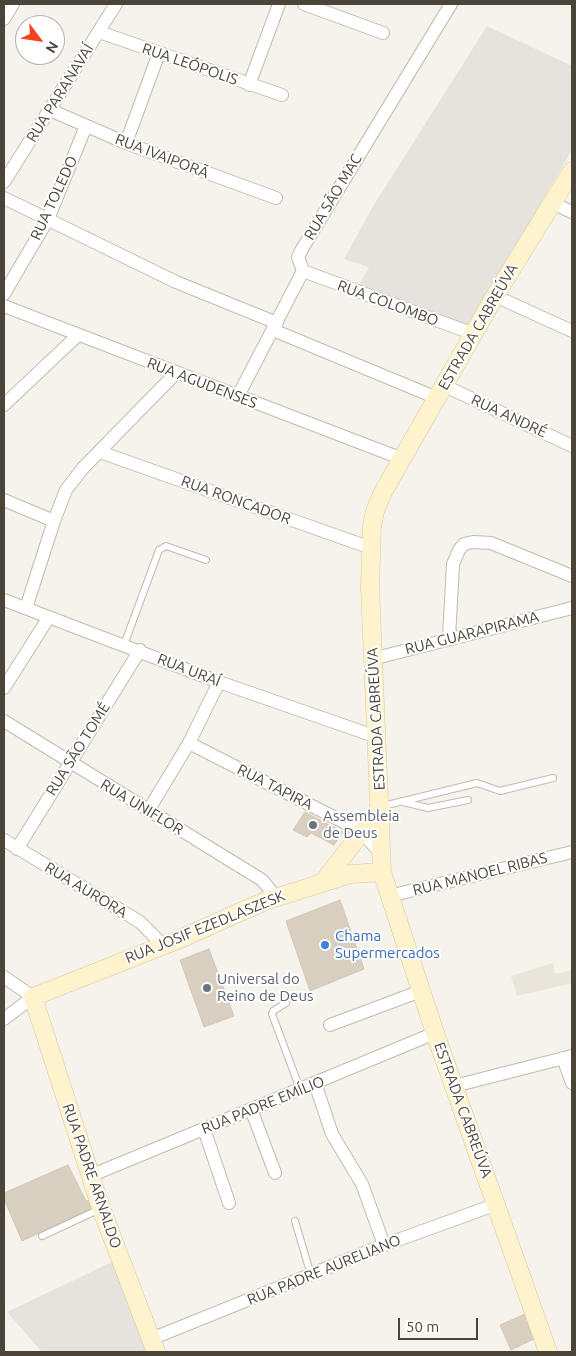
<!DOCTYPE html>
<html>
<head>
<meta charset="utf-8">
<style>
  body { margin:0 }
  #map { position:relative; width:576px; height:1356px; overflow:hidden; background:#f6f3ec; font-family:Ubuntu,sans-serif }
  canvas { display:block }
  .frame { position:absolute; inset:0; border:5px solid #4b4439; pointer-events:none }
  .north { position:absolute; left:15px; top:15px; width:50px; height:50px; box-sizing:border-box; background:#fff; border:1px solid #b7b4b0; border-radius:50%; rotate:121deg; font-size:14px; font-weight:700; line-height:20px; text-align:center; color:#4b4439 }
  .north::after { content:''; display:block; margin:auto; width:18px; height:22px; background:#fc3f1d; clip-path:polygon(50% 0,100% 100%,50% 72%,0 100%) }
  .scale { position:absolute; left:398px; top:1318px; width:80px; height:22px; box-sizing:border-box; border:2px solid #4b4439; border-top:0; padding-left:6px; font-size:15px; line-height:18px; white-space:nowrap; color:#4b4439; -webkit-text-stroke:4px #fff; paint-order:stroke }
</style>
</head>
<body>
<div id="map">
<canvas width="576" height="1356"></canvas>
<div class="frame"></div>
<div class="north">N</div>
<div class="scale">50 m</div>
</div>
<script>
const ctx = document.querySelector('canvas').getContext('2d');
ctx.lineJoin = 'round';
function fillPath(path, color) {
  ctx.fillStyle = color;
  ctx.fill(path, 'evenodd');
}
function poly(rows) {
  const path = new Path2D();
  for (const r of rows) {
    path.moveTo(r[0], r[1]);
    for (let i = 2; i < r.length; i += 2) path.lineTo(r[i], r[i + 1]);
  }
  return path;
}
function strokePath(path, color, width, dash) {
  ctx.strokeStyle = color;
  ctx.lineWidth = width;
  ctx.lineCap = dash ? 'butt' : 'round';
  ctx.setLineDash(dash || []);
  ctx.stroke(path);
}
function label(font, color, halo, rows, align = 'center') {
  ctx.font = font + ' Ubuntu,sans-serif';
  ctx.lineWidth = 4;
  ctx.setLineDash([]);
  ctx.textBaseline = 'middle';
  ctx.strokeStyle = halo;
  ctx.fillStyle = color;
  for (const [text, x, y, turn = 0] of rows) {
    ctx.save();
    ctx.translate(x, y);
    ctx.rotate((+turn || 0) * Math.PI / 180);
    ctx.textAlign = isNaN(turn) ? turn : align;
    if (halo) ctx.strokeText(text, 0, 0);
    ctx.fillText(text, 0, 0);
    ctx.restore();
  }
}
fillPath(poly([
  [553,963,555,974,572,970,572,983,517,996,511,976]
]), '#eae5da');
fillPath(poly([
  [487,26,572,66,572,150,469,326,359,285,369,267,344,259,372,208],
  [114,1261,146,1352,42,1352,7,1312]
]), '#e6e2dd');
const building = poly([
  [305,812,343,832,334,845,311,833,307,837,293,830,305,812],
  [340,900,364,969,310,991,286,921,340,900],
  [209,949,234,1016,204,1027,180,960,209,949],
  [68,1165,86,1201,90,1200,93,1208,22,1241,4,1199,4,1193,68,1165],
  [525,1314,536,1338,511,1350,500,1325,525,1314]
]);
fillPath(building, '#d8cfc1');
strokePath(building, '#d3c7b4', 1);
const service = poly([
  [124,645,159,550,166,546,206,560],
  [403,802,428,808,468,800],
  [383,806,477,783,500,791,553,778],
  [286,1003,273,1011,272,1014,300,1089],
  [295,1221,311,1275],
  [42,1236,100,1209]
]);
const minor = poly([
  [304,4,383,33],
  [4,19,13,4],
  [99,32,282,95],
  [249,85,279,4],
  [50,110,126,143,276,198],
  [126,143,159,53],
  [4,182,116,4],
  [4,198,176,282,277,323],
  [552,203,572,212],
  [303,271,474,334],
  [4,294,48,219,86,126],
  [495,296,572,331],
  [4,306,400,458],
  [273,330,437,398],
  [445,386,572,446],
  [238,396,303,271,298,257,302,249,451,4],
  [4,405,77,336],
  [100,452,371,548],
  [4,500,54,521],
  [4,600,219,682,374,736],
  [26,608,54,521,66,490,83,468,176,373],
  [449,638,453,564,459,550,464,544,473,542,491,543,572,576],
  [372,659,572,608],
  [4,688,49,617],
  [4,721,262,880,276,897],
  [189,743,361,831,382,855],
  [148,811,189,743,219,682],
  [4,840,140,922,163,945],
  [17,849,140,650],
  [389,896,572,852],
  [4,977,33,997,4,1019],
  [330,1025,421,991],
  [563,1058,572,1083],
  [315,1083,332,1134,362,1184,384,1245],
  [454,1086,572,1056],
  [251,1109,275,1173],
  [204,1129,229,1203],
  [90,1176,435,1033],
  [151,1339,384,1245,497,1204]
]);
const secondary = poly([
  [324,881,381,807],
  [156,1352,101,1208,33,997,180,939,265,901,351,874,382,872],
  [548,1352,435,1033,382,872,370,587,372,526,375,511,383,492,495,296,572,171]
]);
strokePath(service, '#c2bbae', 8);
strokePath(minor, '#c2bbae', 14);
strokePath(secondary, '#d6c79b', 19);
strokePath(service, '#fff', 6);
strokePath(minor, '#fff', 12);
strokePath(secondary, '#fff3cd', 18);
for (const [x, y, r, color] of [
  [313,825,5,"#6b7280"],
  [325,945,5,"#3f7fe0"],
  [207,988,5,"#6b7280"]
]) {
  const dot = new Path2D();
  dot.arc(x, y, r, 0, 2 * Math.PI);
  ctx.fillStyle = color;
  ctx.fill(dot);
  strokePath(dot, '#fff', 2);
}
label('15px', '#4b4439', '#fff', [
  ["RUA LEÓPOLIS",190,64,19],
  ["RUA PARANAVAÍ",60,93,-58],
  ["RUA IVAIPORÃ",162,156,21],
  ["RUA SÃO MAC",333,197,-59],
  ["RUA TOLEDO",54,198,-65],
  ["RUA COLOMBO",388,303,20],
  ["ESTRADA CABREÚVA",478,327,-60],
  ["RUA AGUDENSES",202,383,21],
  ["RUA ANDRÉ",509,416,25],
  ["RUA RONCADOR",236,500,20],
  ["RUA GUARAPIRAMA",472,633,-14],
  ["RUA URAÍ",189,670,21],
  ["ESTRADA CABREÚVA",376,719,-93],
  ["RUA SÃO TOMÉ",78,749,-58],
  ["RUA TAPIRA",275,787,27],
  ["RUA UNIFLOR",142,807,31],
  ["RUA MANOEL RIBAS",480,874,-14],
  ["RUA AURORA",86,890,31],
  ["RUA JOSIF EZEDLASZESK",205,927,-22],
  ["RUA PADRE EMÍLIO",263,1105,-22],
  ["ESTRADA CABREÚVA",463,1110,70],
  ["RUA PADRE ARNALDO",92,1176,71],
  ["RUA PADRE AURELIANO",324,1270,-22]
]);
label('15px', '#5b616d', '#fff', [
  ["Assembleia",323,816],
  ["de Deus",323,833],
  ["Universal do",217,979],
  ["Reino de Deus",217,996]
], 'left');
label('15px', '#366cbe', '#fff', [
  ["Chama",335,936],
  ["Supermercados",335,953]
], 'left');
</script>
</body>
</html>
